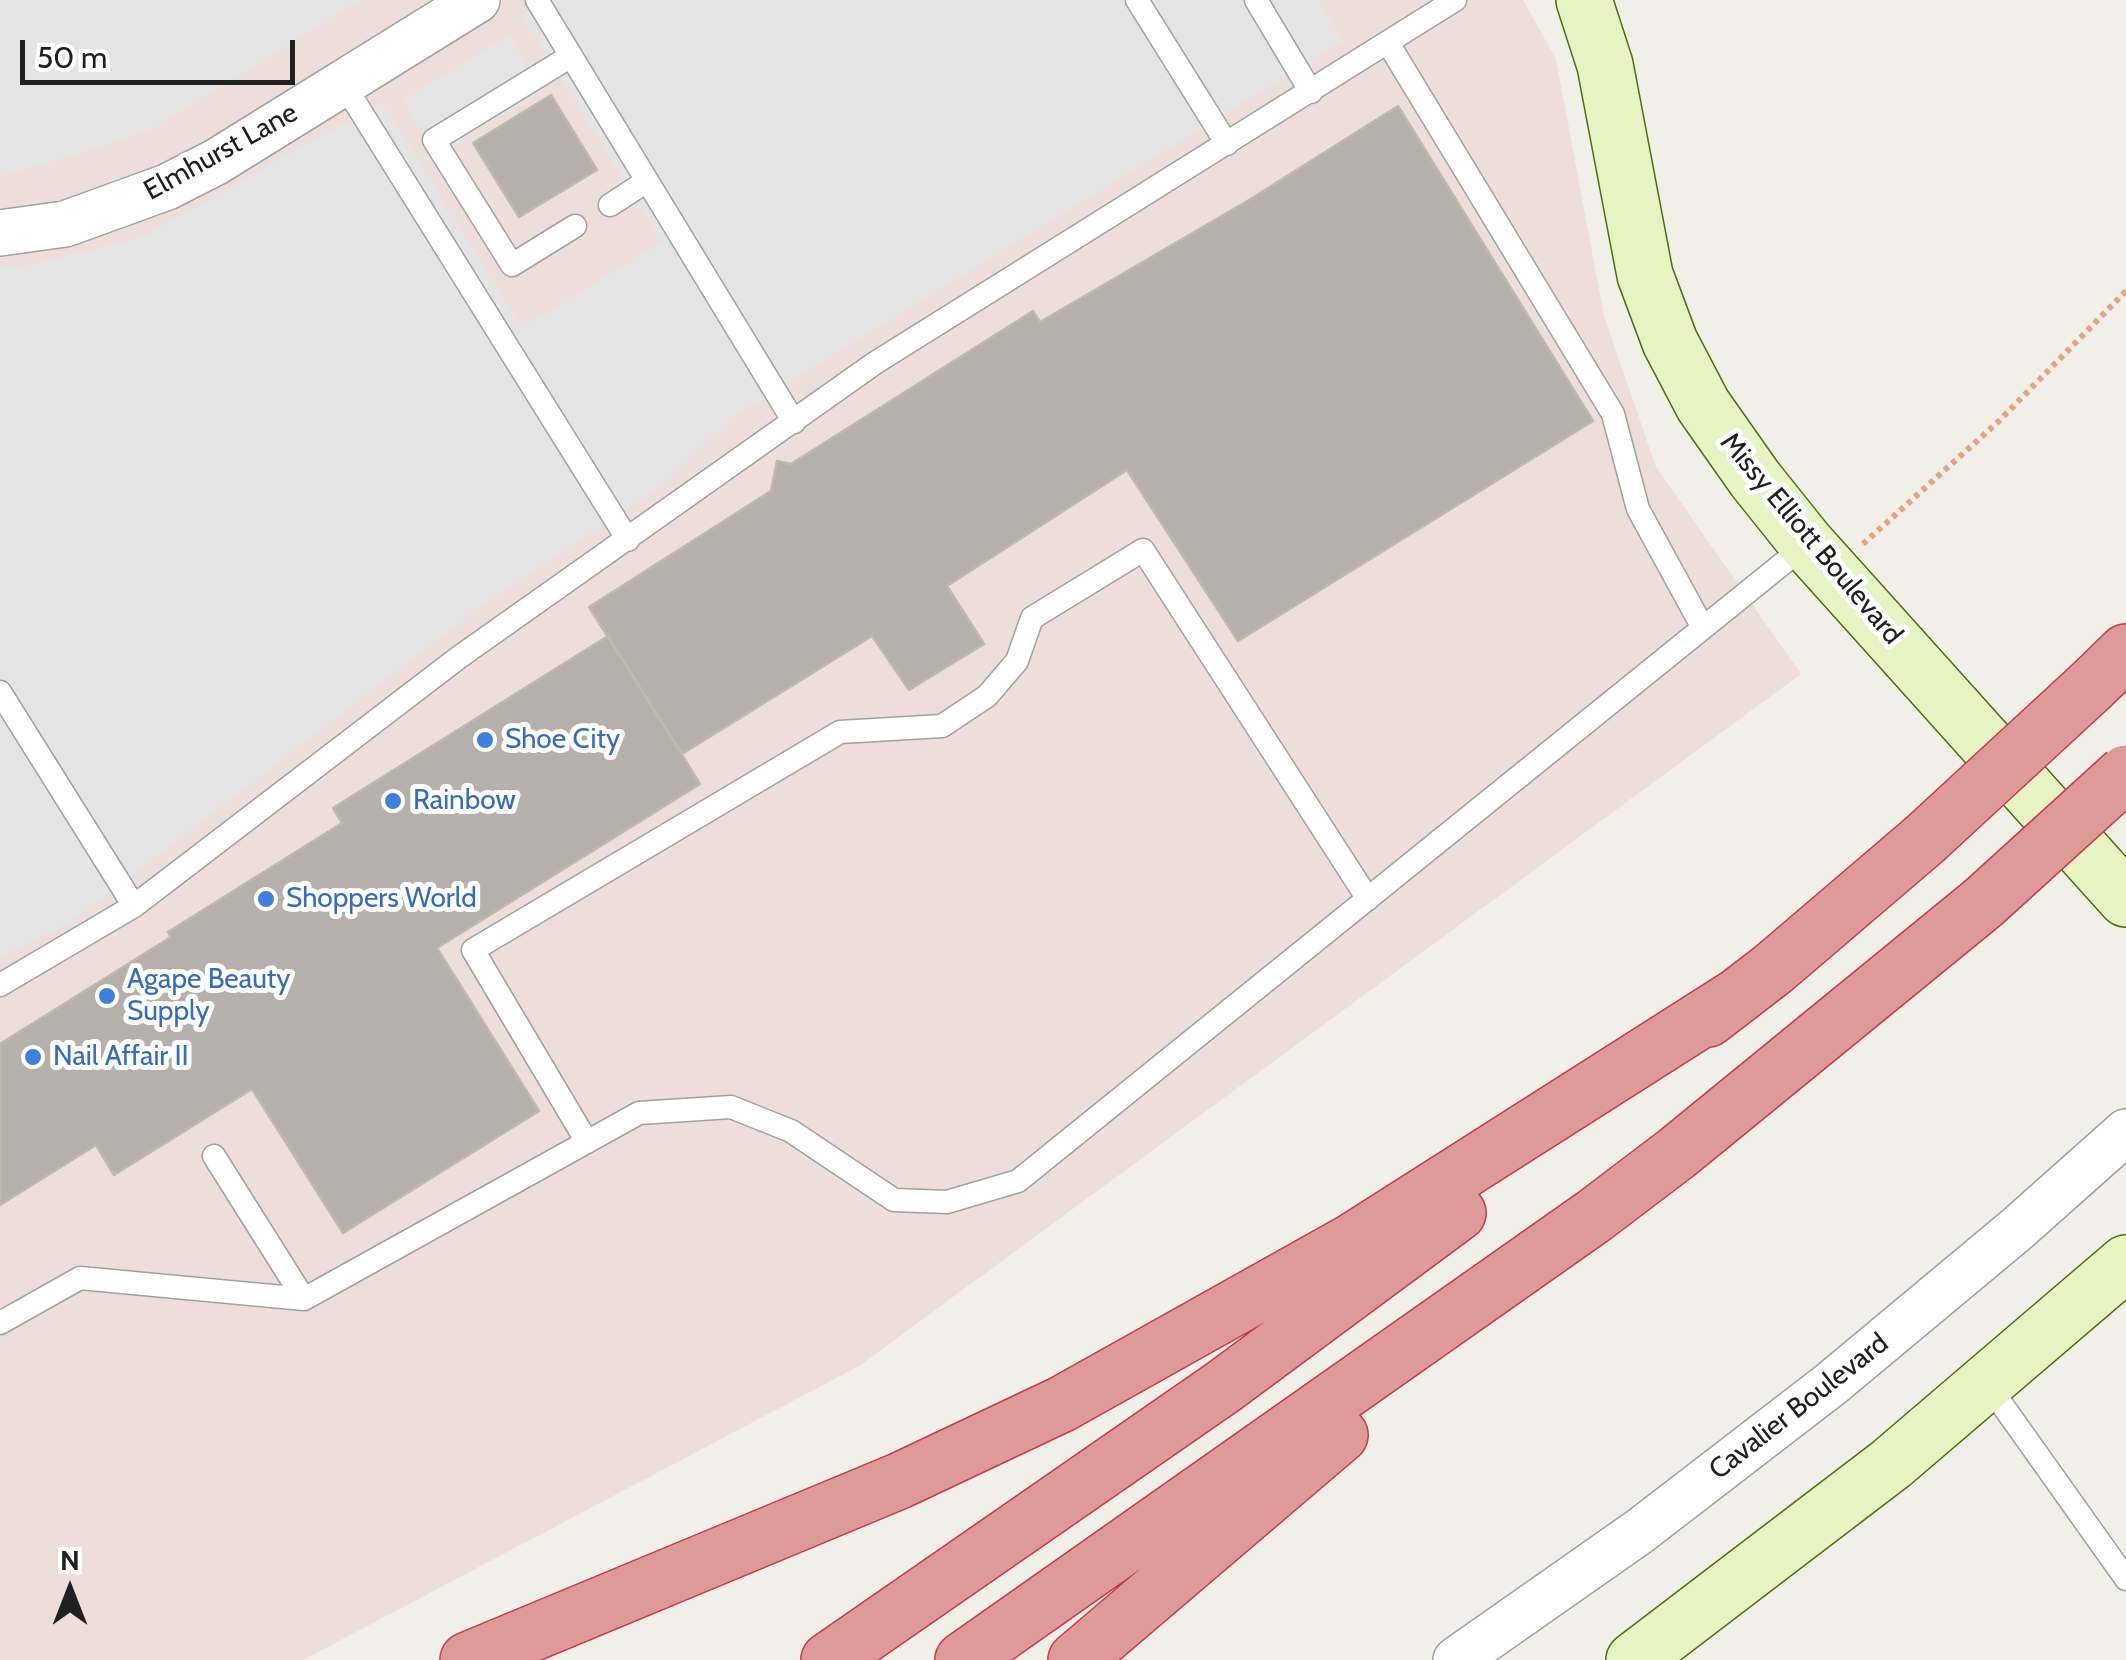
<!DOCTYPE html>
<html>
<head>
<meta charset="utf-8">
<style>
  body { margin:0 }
  #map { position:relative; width:2126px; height:1660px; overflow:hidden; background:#f0efe8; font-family:Cabin,sans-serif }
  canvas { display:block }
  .north { position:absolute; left:20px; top:1540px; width:100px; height:100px; -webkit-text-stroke:8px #fff; paint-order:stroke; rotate:0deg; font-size:28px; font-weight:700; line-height:40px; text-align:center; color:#202020 }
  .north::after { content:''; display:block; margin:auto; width:35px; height:45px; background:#202020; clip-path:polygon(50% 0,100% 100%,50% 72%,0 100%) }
  .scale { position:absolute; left:20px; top:40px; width:275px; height:45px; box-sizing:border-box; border:5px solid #202020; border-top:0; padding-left:12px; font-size:30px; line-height:35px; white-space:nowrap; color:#202020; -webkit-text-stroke:8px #fff; paint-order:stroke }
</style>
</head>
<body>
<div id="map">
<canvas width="2126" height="1660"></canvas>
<div class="north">N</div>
<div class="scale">50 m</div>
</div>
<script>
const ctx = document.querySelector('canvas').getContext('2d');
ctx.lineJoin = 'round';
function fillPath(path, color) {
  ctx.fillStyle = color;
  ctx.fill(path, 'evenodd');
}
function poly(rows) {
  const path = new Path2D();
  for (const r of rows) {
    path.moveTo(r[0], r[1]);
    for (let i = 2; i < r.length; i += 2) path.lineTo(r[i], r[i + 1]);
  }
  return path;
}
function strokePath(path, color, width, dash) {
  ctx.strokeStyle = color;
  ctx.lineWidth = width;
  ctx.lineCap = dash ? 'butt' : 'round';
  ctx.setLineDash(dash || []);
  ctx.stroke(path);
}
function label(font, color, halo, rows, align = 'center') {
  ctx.font = font + ' Cabin,sans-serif';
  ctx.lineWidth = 10;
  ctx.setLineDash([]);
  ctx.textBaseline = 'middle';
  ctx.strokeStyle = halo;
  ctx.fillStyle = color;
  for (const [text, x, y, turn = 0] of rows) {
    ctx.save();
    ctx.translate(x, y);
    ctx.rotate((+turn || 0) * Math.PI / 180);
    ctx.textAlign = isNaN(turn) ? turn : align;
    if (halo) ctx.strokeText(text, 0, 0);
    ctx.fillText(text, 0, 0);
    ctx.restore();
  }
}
fillPath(poly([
  [0,0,1523,0,1556,59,1604,316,1656,467,1801,674,859,1366,303,1660,0,1660]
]), '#eeded9');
fillPath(poly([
  [0,0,361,0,154,128,86,152,0,176],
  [547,0,1318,0,1343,41,734,416,657,489,484,604,78,917,0,958,0,268,36,264,141,238,382,102,522,328,662,242,522,16],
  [509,35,544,91,437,156,403,100]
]), '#e4e4e4');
const building = poly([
  [551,95,597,170,519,217,473,143,551,95],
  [1398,106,1593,421,1238,641,1127,470,947,586,984,644,909,690,872,636,682,754,589,607,771,491,777,461,791,464,1033,311,1040,322,1249,200,1398,106],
  [608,636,700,784,437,948,539,1111,343,1233,252,1089,114,1175,96,1145,0,1205,0,1044,171,937,168,932,342,823,333,808,608,636]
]);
fillPath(building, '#b5b1aa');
strokePath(building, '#c0b9ab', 2.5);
const lane = poly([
  [537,0,794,422],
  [1137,0,1227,144],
  [1256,0,1311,92],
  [1388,43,1613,414,1638,509,1703,628],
  [571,56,434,140,512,265,575,226],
  [343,83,628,540],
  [610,205,647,181],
  [0,692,134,906],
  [0,985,134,906,458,658,875,363,1455,0],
  [587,1142,473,950,840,732,942,726,987,696,1017,661,1032,618,1143,550,1368,899],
  [214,1156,304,1299],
  [0,1323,80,1278,304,1299,639,1113,731,1107,791,1131,894,1200,947,1202,1018,1181,1807,544],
  [1986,1382,2126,1579]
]);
const street = poly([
  [0,233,65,224,167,187,216,162,477,0],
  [1456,1660,1640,1531,1831,1384,2017,1229,2126,1132]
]);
const secondary = poly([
  [1584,0,1605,65,1645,275,1670,342,1703,405,1755,479,1807,544,2126,899],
  [1634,1660,1891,1464,2126,1263]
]);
const highway = poly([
  [2091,686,2126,652],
  [1708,1019,1773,969,1924,840],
  [468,1660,899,1481,1062,1404,1353,1241,1738,996],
  [829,1660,1223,1387,1458,1213],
  [963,1660,1594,1216,1677,1153,1983,903],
  [1076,1660,1340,1435]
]);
strokePath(lane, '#a1a1a1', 25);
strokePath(street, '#a1a1a1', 48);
strokePath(secondary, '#4f6e10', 58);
strokePath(highway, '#c9394b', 58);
strokePath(poly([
  [1863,544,1999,421,2126,291]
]), '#eca07c', 6, [5, 5]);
strokePath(lane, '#fff', 22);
strokePath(street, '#fff', 45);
strokePath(secondary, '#e6f3c2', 55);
strokePath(highway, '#de9a98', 55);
const highwayBridge = poly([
  [1924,840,2091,686],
  [1983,903,2126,773]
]);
strokePath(highwayBridge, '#c9394b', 58, []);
strokePath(highwayBridge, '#de9a98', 55);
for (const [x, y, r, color] of [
  [485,740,10,"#3f7fe0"],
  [393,801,10,"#3f7fe0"],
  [266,899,10,"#3f7fe0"],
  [107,996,10,"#3f7fe0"],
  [33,1057,10,"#3f7fe0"]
]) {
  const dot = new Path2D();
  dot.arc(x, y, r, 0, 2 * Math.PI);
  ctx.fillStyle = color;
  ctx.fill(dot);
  strokePath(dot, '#fff', 4);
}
label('28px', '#202020', '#fff', [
  ["Elmhurst Lane",221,152,-29],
  ["Missy Elliott Boulevard",1811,539,50],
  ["Cavalier Boulevard",1799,1407,-38]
]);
label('28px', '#366cbe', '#fff', [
  ["Shoe City",505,740],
  ["Rainbow",413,801],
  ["Shoppers World",286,899],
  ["Agape Beauty",127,980],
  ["Supply",127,1012],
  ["Nail Affair II",53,1057]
], 'left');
</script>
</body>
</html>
